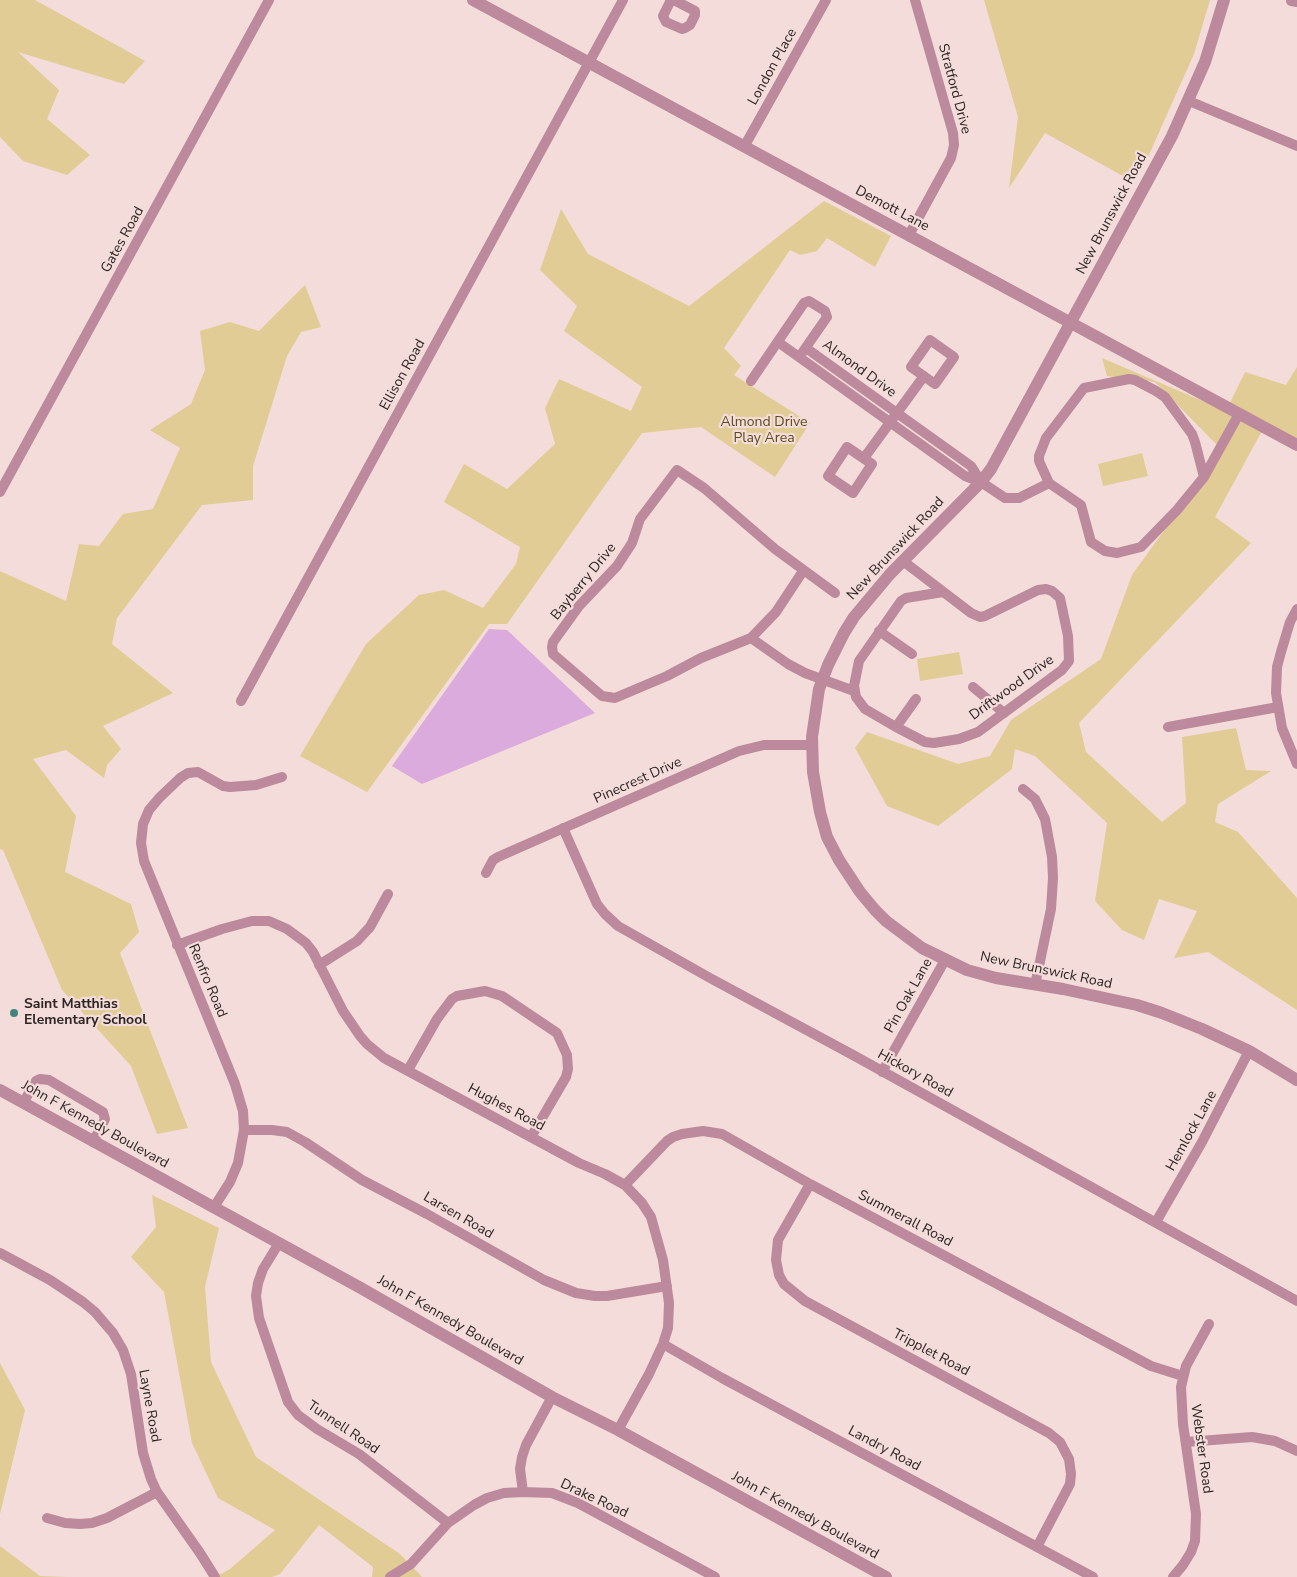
<!DOCTYPE html>
<html>
<head>
<meta charset="utf-8">
<style>
  body { margin:0 }
  canvas { display:block; background:#f3dcd9 }
</style>
</head>
<body>
<canvas width="1297" height="1577"></canvas>
<script>
const ctx = document.querySelector('canvas').getContext('2d');
ctx.lineJoin = 'round';
function fillPath(path, color) {
  ctx.fillStyle = color;
  ctx.fill(path, 'evenodd');
}
function poly(rows) {
  const path = new Path2D();
  for (const r of rows) {
    path.moveTo(r[0], r[1]);
    for (let i = 2; i < r.length; i += 2) path.lineTo(r[i], r[i + 1]);
  }
  return path;
}
function strokePath(path, color, width, dash) {
  ctx.strokeStyle = color;
  ctx.lineWidth = width;
  ctx.lineCap = dash ? 'butt' : 'round';
  ctx.setLineDash(dash || []);
  ctx.stroke(path);
}
function label(font, color, halo, rows, align = 'center') {
  ctx.font = font + ' "Nunito Sans",sans-serif';
  ctx.lineWidth = 4.5;
  ctx.setLineDash([]);
  ctx.textBaseline = 'middle';
  ctx.strokeStyle = halo;
  ctx.fillStyle = color;
  for (const [text, x, y, turn = 0] of rows) {
    ctx.save();
    ctx.translate(x, y);
    ctx.rotate((+turn || 0) * Math.PI / 180);
    ctx.textAlign = isNaN(turn) ? turn : align;
    if (halo) ctx.strokeText(text, 0, 0);
    ctx.fillText(text, 0, 0);
    ctx.restore();
  }
}
fillPath(poly([
  [0,0,35,0,145,61,124,84,18,52,59,90,47,119,90,155,67,175,23,161,0,137],
  [984,0,1210,0,1194,54,1148,157,1132,181,1045,133,1009,188,1018,117],
  [824,201,891,236,875,267,827,238,817,251,800,255,790,250,724,348,741,366,734,375,810,423,775,477,701,427,642,433,507,624,489,624,367,792,300,756,366,644,419,595,444,590,483,608,516,564,520,547,444,502,464,464,507,489,555,444,545,408,559,379,631,411,642,387,564,331,577,306,540,270,561,209,588,254,689,306],
  [305,285,321,327,301,332,287,356,253,466,253,500,202,505,117,618,112,644,173,693,103,726,121,749,107,765,104,778,66,750,33,759,76,816,65,872,131,904,139,932,120,953,188,1128,157,1134,131,1066,62,990,3,850,0,849,0,571,66,601,79,544,99,546,123,514,153,509,180,448,150,430,191,404,205,370,200,331,230,322,259,331],
  [1102,358,1226,411,1245,372,1286,385,1297,367,1297,449,1262,431,1215,517,1251,543,1079,723,1086,752,1162,822,1186,803,1182,737,1236,728,1246,770,1271,771,1218,804,1215,822,1238,832,1297,898,1297,1010,1208,952,1174,958,1197,911,1159,899,1144,940,1122,930,1095,901,1107,823,1035,756,1015,749,1012,769,938,826,887,806,855,748,867,732,958,764,990,756,1011,720,1101,659,1132,575,1222,450,1155,382,1107,376],
  [1142,453,1148,476,1103,486,1098,464],
  [959,652,963,674,920,681,917,659],
  [152,1195,219,1228,205,1287,211,1362,256,1457,400,1554,422,1577,372,1577,373,1567,319,1525,280,1574,272,1577,215,1577,230,1569,275,1530,218,1498,192,1443,164,1292,131,1257,156,1227],
  [0,1363,25,1410,0,1514],
  [0,1546,40,1576,67,1577,0,1577]
]), '#e1cc95');
fillPath(poly([
  [489,629,507,630,595,713,422,784,392,766]
]), '#daabdc');
strokePath(poly([
  [671,0,663,16,666,22,682,29,685,28,690,25,695,15,695,11,674,0],
  [1291,1,1297,2],
  [1189,101,1297,146],
  [744,147,826,0],
  [909,235,951,158,954,145,953,133,915,0],
  [930,340,954,357,935,384,911,367,930,340],
  [778,342,965,476,981,482,1005,498,1019,498,1049,483],
  [806,348,971,466,981,482],
  [751,381,804,303,809,301,825,311,827,317,802,353],
  [847,447,872,464,853,493,828,476,847,447],
  [864,458,924,376],
  [1204,477,1195,442,1192,434,1165,397,1156,391,1135,380,1129,379,1084,388,1046,438,1039,456,1039,461,1049,483,1081,505,1091,542,1105,551,1117,553,1141,547,1177,510,1204,477,1239,414],
  [0,492,269,0],
  [903,561,971,613,980,617,985,616,1038,590,1046,589,1052,591,1060,598,1068,636,1069,661,1062,670,978,732,959,739,934,743,925,742,896,727,865,709,856,697,854,686,859,661,901,601,906,598,943,592],
  [803,571,776,612,751,638,701,658,667,676,615,698,602,696,553,654,552,647,553,642,579,606,617,566,632,543,640,519,677,470,704,488,775,549,835,593],
  [1297,609,1290,622,1281,652,1277,667,1276,693,1282,728,1297,764],
  [879,631,912,654],
  [751,638,788,664,805,673,854,691],
  [973,687,1004,713],
  [241,701,623,0],
  [896,727,916,699],
  [1168,727,1278,707],
  [1023,789,1035,799,1045,819,1052,857,1053,878,1051,909,1035,985],
  [563,828,597,904,605,914,618,926,710,978,853,1055,1297,1301],
  [486,873,493,860,498,857,739,751,764,745,812,745],
  [177,945,222,929,252,921,269,921,287,929,306,943,313,952,343,1011,360,1036,367,1044,384,1058,579,1163,605,1174,625,1185,642,1203,651,1217,663,1260,669,1303,668,1328,663,1344,649,1374,618,1430],
  [319,965,357,941,370,927,388,894],
  [408,1070,437,1019,452,999,457,996,485,991,502,996,557,1033,567,1055,568,1069,566,1077,531,1137],
  [882,1072,945,960],
  [23,1103,36,1081,40,1079,49,1080,103,1112,105,1119,93,1142],
  [244,1130,272,1130,287,1132,305,1142,362,1180,427,1214,544,1280,576,1293,595,1296,607,1296,667,1286],
  [810,1184,778,1240,776,1260,779,1275,784,1284,805,1301,1049,1433,1060,1442,1069,1459,1071,1474,1070,1484,1037,1547],
  [625,1185,667,1141,673,1137,682,1134,703,1131,722,1134,810,1184,1151,1366,1183,1376],
  [214,1207,230,1182,238,1163,244,1130,243,1111,235,1084,144,861,141,843,143,824,149,810,160,797,180,778,188,773,198,772,223,786,230,787,256,785,282,777],
  [1156,1222,1202,1142,1249,1051],
  [279,1243,263,1269,258,1283,256,1296,259,1318,288,1402,298,1415,317,1429,359,1454,448,1523],
  [0,1253,50,1280,83,1302,95,1312,113,1333,123,1350,131,1374,143,1453,151,1479,157,1492,200,1553,215,1577],
  [663,1344,722,1378,1093,1577],
  [1186,1442,1252,1437,1275,1441,1297,1451],
  [523,1492,520,1469,522,1457,526,1445,552,1397],
  [47,1518,65,1523,80,1524,92,1523,107,1518,157,1492],
  [390,1577,411,1564,448,1523,474,1505,487,1498,504,1493,523,1492,552,1493,578,1503,715,1577],
  [1173,1577,1183,1565,1191,1552,1195,1541,1196,1514,1183,1424,1181,1387,1186,1366,1209,1324]
]), '#bc8a9c', 10);
strokePath(poly([
  [473,0,1297,445],
  [1224,0,1205,62,1172,136,991,469,981,482,890,574,854,617,844,633,828,665,819,689,812,737,813,772,820,812,827,837,839,860,860,892,875,910,886,921,922,948,967,970,996,978,1063,989,1137,1005,1162,1013,1202,1029,1249,1051,1297,1080],
  [0,1090,359,1287,552,1397,618,1430,886,1577]
]), '#bc8a9c', 12);
for (const [x, y, r, color] of [
  [14,1013,5,"#3f857b"]
]) {
  const dot = new Path2D();
  dot.arc(x, y, r, 0, 2 * Math.PI);
  ctx.fillStyle = color;
  ctx.fill(dot);
  strokePath(dot, '#f3dcd9', 2);
}
label('14px', '#2d2524', '#f3dcd9', [
  ["London Place",773,67,-61],
  ["Stratford Drive",954,89,75],
  ["Demott Lane",892,209,28],
  ["New Brunswick Road",1112,214,-62],
  ["Gates Road",123,240,-61],
  ["Almond Drive",859,369,36],
  ["Ellison Road",403,375,-61],
  ["New Brunswick Road",896,549,-47],
  ["Bayberry Drive",584,582,-51],
  ["Driftwood Drive",1012,688,-36],
  ["Pinecrest Drive",638,781,-24],
  ["New Brunswick Road",1046,971,12],
  ["Renfro Road",207,981,67],
  ["Pin Oak Lane",909,996,-61],
  ["Hickory Road",915,1074,29],
  ["Hughes Road",506,1108,28],
  ["John F Kennedy Boulevard",95,1125,29],
  ["Hemlock Lane",1192,1131,-61],
  ["Larsen Road",458,1216,30],
  ["Summerall Road",905,1219,28],
  ["John F Kennedy Boulevard",450,1321,30],
  ["Tripplet Road",931,1353,28],
  ["Layne Road",149,1406,80],
  ["Tunnell Road",343,1428,34],
  ["Landry Road",884,1449,28],
  ["Webster Road",1201,1449,82],
  ["Drake Road",594,1499,25],
  ["John F Kennedy Boulevard",805,1516,29]
]);
label('14px', '#5c4b1b', '#f3dcd9', [
  ["Almond Drive",764,423],
  ["Play Area",764,439]
]);
label('bold 14px', '#2d2524', '#f3dcd9', [
  ["Saint Matthias",24,1005],
  ["Elementary School",24,1021]
], 'left');
</script>
</body>
</html>
